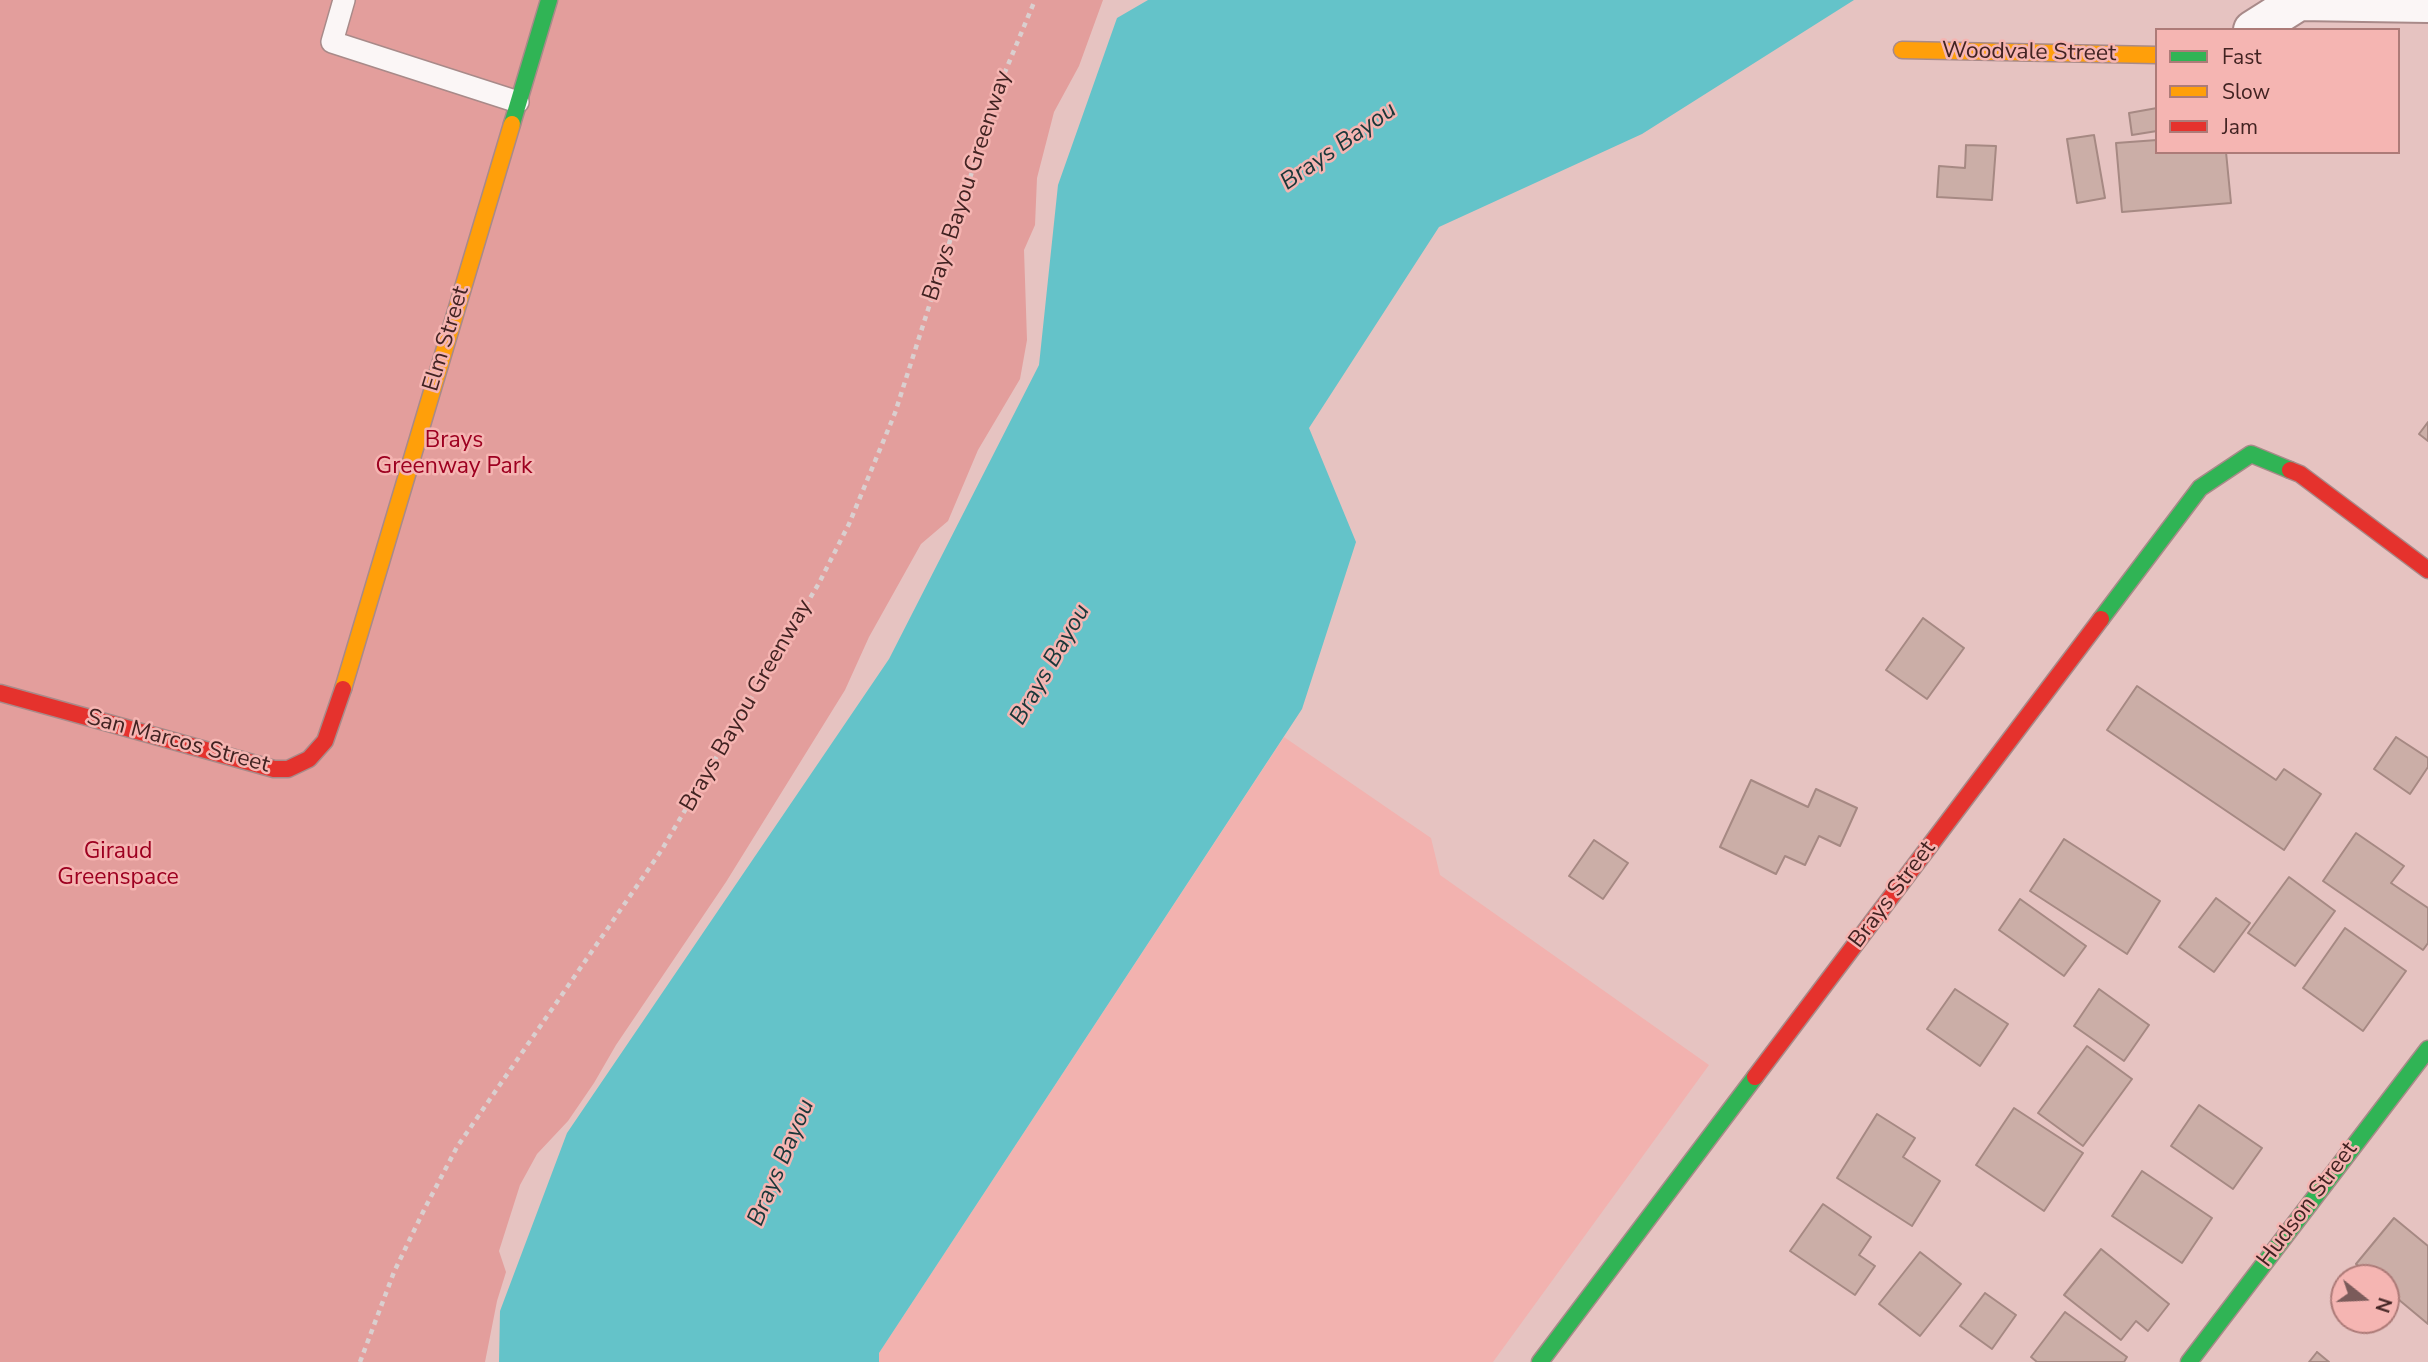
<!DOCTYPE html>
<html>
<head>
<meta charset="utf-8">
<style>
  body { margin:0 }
  #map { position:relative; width:2428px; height:1362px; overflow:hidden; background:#e6c3c1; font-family:"Nunito Sans",sans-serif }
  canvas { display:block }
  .legend { position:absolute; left:2155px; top:28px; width:245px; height:126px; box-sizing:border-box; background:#f5b5b2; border:2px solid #ad7b78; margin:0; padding:9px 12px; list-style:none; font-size:21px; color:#422322 }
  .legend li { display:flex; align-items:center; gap:14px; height:35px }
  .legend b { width:35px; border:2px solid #ad7b78 }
  .north { position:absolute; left:2330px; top:1264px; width:70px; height:70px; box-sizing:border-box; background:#f5b5b2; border:2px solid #ad7b78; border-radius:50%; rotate:108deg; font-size:19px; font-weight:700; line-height:28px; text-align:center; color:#422322 }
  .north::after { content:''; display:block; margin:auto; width:24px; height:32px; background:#7b5b5a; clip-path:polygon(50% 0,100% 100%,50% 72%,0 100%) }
</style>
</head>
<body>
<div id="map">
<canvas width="2428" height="1362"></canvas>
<ul class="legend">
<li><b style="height:9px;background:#30b455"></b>Fast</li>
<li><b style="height:9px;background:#ff9f0a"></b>Slow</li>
<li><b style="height:9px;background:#e5322d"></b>Jam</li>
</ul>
<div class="north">N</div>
</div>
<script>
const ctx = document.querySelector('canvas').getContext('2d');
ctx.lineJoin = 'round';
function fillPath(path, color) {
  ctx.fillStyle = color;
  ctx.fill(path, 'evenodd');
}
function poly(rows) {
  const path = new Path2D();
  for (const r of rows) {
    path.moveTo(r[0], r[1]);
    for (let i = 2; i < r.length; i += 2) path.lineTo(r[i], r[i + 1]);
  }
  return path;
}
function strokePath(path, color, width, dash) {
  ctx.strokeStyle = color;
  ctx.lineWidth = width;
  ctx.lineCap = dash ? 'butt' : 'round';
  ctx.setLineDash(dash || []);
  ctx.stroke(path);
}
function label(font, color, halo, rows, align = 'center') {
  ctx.font = font + ' "Nunito Sans",sans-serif';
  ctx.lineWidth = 5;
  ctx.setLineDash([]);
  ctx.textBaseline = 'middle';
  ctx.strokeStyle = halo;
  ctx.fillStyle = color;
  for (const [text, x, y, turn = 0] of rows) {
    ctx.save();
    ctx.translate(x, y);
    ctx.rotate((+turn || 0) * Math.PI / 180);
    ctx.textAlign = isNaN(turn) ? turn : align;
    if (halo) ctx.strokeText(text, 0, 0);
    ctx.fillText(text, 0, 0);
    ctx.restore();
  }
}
fillPath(poly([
  [1284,737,1431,838,1440,875,1709,1065,1493,1362,879,1362,879,1353]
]), '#f2b2af');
fillPath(poly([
  [0,0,1103,0,1079,66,1054,112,1037,178,1035,225,1024,250,1027,340,1020,379,978,450,948,521,921,544,869,637,845,690,726,882,616,1045,594,1083,568,1121,537,1154,520,1185,499,1251,506,1272,497,1301,485,1362,0,1362]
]), '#e39e9c');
fillPath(poly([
  [1148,0,1854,0,1642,134,1439,227,1309,428,1356,542,1302,709,879,1353,879,1362,499,1362,500,1311,567,1133,889,659,1039,365,1058,185,1117,18]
]), '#64c3c9');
const building = poly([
  [2157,108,2157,131,2132,135,2129,113,2157,108],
  [2094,135,2105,198,2077,203,2067,139,2094,135],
  [2157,140,2157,152,2226,152,2231,203,2122,212,2116,143,2157,140],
  [1966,145,1996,146,1992,200,1937,197,1939,166,1965,168,1966,145],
  [2428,422,2428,441,2419,434,2428,422],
  [1923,618,1964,648,1927,699,1886,670,1923,618],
  [2137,686,2276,780,2284,769,2321,794,2284,850,2107,730,2137,686],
  [2396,737,2428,758,2428,767,2410,794,2374,769,2396,737],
  [1751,780,1808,807,1816,789,1857,808,1840,846,1819,836,1805,865,1785,856,1776,874,1720,847,1751,780],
  [2356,833,2404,866,2391,883,2428,908,2428,943,2423,950,2323,881,2356,833],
  [2064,839,2160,901,2127,954,2030,891,2064,839],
  [1594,840,1628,863,1603,899,1569,876,1594,840],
  [2289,877,2335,911,2295,966,2248,933,2289,877],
  [2216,898,2250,923,2214,972,2179,947,2216,898],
  [2020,899,2086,946,2064,976,1999,930,2020,899],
  [2345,928,2406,971,2363,1031,2303,988,2345,928],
  [1955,989,2008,1024,1980,1066,1927,1029,1955,989],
  [2099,989,2149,1025,2124,1061,2074,1026,2099,989],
  [2087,1046,2132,1079,2083,1146,2038,1113,2087,1046],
  [2199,1105,2262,1148,2233,1189,2171,1146,2199,1105],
  [2014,1108,2083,1153,2044,1211,1976,1165,2014,1108],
  [1877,1114,1915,1138,1903,1157,1940,1181,1912,1226,1837,1178,1877,1114],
  [2142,1171,2212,1218,2182,1263,2112,1216,2142,1171],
  [1823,1204,1871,1237,1859,1255,1875,1266,1855,1295,1790,1251,1823,1204],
  [2394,1218,2428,1246,2428,1324,2386,1289,2386,1278,2373,1278,2356,1264,2394,1218],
  [2101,1249,2169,1304,2148,1331,2136,1321,2121,1340,2064,1295,2101,1249],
  [1920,1252,1961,1284,1920,1336,1879,1304,1920,1252],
  [1985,1293,2016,1315,1992,1349,1960,1326,1985,1293],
  [2065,1312,2127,1357,2124,1362,2037,1362,2031,1357,2065,1312],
  [2317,1352,2329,1362,2309,1362,2317,1352]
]);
fillPath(building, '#cbaea7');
strokePath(building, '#a68983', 2);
const lane = poly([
  [344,0,332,42,518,102]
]);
const street = poly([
  [2253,30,2299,1,2428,3]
]);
const fast = poly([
  [512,124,549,0],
  [2101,619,2200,488,2251,454,2290,470],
  [1540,1362,1755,1077],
  [2189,1362,2428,1049]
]);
const slow = poly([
  [1902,50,2157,55],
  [343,689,512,124]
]);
const jam = poly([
  [2290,470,2300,474,2428,570],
  [0,693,274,769,288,769,309,759,325,741,343,689],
  [1755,1077,2101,619]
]);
strokePath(lane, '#a88a89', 24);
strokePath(street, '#a88a89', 42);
strokePath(fast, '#a88a89', 19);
strokePath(slow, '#a88a89', 19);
strokePath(jam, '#a88a89', 19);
strokePath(poly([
  [360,1362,394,1272,426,1206,457,1147,661,851,819,583,849,524,895,413,1000,84,1035,0]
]), '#dacfcf', 4.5, [5, 5]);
strokePath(lane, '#fbf6f6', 21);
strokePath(street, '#fbf6f6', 38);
strokePath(fast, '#30b455', 16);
strokePath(slow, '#ff9f0a', 16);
strokePath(jam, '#e5322d', 16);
label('23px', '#422322', '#f5b5b2', [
  ["Woodvale Street",2029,53,1],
  ["Brays Bayou Greenway",968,186,-72],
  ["Elm Street",447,339,-73],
  ["Brays Bayou Greenway",747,706,-60],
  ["San Marcos Street",178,742,15],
  ["Brays Street",1893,895,-53],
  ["Hudson Street",2308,1205,-53]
]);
label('23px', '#9d0020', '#f5b5b2', [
  ["Brays",454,441],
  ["Greenway Park",454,467],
  ["Giraud",118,852],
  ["Greenspace",118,878]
]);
label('italic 24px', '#1a3739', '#f5b5b2', [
  ["Brays Bayou",1339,147,-35],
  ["Brays Bayou",1051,665,-60],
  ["Brays Bayou",782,1163,-67]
]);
</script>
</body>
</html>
